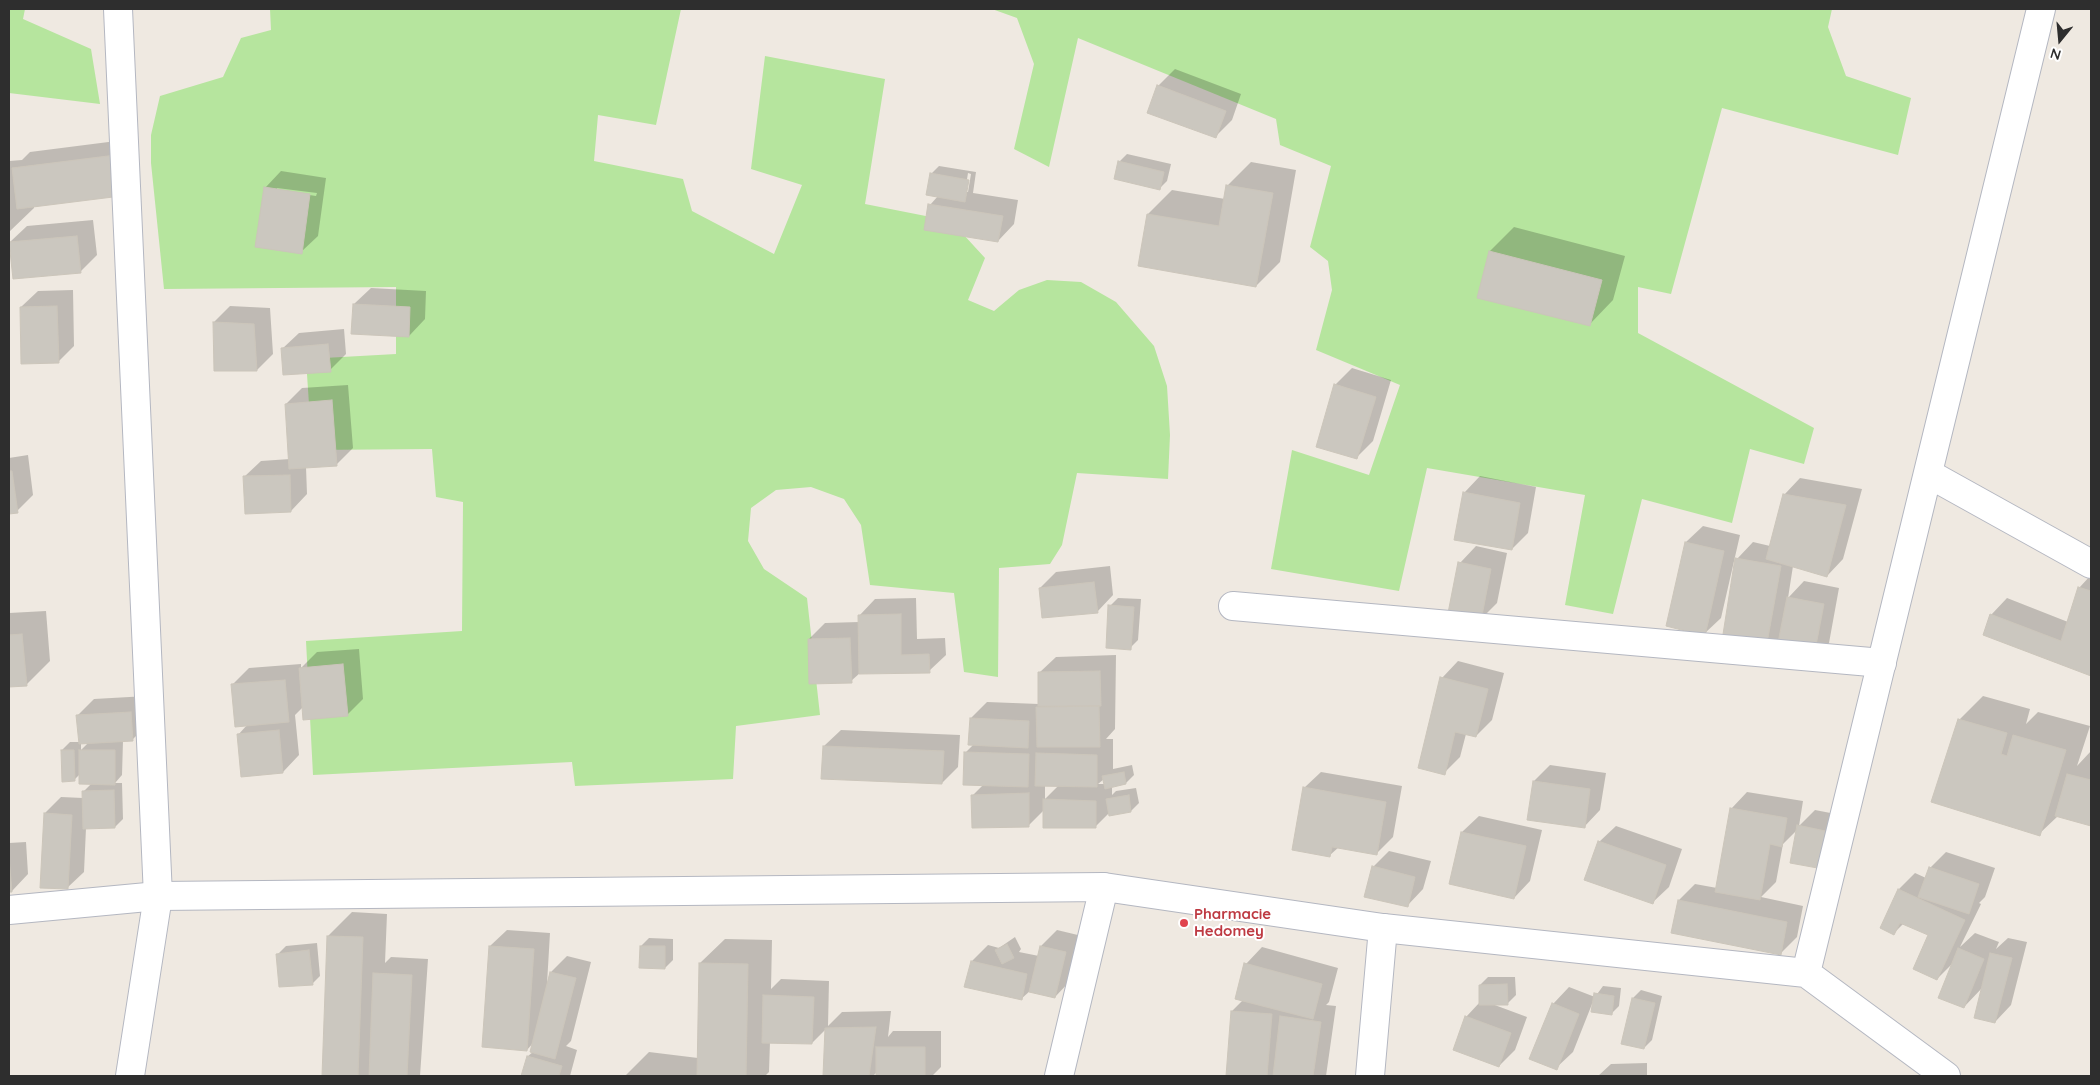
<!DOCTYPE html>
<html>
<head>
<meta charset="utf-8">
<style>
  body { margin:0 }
  #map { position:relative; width:2100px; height:1085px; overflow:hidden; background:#efe9e1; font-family:Quicksand,sans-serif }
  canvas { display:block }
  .frame { position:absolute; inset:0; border:10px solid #2e2e2e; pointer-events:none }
  .north { position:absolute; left:2035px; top:15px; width:50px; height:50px; -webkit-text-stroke:4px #fff; paint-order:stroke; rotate:197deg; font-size:14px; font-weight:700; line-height:20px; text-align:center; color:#2e2e2e }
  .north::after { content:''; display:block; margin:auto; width:18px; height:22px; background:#2e2e2e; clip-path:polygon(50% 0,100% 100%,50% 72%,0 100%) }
</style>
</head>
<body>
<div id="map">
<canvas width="2100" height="1085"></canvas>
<div class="frame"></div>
<div class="north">N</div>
</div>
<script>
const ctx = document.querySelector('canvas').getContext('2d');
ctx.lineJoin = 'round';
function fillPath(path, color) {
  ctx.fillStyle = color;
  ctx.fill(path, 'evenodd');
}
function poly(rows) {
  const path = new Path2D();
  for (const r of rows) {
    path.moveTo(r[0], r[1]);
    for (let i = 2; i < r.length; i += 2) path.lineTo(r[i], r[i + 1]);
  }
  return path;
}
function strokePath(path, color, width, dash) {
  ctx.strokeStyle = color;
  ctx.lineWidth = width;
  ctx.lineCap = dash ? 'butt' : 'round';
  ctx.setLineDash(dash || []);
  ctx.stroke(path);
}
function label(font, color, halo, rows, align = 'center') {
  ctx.font = font + ' Quicksand,sans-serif';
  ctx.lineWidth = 4;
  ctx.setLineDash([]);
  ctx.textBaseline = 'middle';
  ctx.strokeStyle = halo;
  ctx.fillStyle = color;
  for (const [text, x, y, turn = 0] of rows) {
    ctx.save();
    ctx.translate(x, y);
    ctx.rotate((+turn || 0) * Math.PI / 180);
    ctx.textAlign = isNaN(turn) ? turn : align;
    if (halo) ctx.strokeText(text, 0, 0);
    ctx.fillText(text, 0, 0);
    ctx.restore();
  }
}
fillPath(poly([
  [9,9,25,9,23,19,91,49,100,104,9,93],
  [270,9,681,9,656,125,598,115,594,161,683,179,692,211,774,254,802,185,751,169,765,56,885,79,865,204,951,221,985,258,968,300,994,311,1019,290,1047,280,1081,282,1116,302,1154,346,1167,386,1170,435,1168,479,1077,473,1062,545,1050,564,999,568,998,677,964,672,954,593,870,585,861,525,844,499,811,487,776,490,751,508,748,541,764,569,807,598,820,715,736,726,733,779,575,786,572,762,313,775,306,641,462,631,463,502,436,497,432,449,312,450,306,359,396,354,396,287,164,289,151,163,151,135,160,96,223,77,241,38,271,30],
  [992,9,1832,9,1828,27,1846,76,1911,98,1898,155,1722,108,1671,294,1638,287,1638,333,1814,428,1804,464,1750,449,1732,523,1642,499,1613,614,1565,605,1585,495,1427,468,1399,591,1271,569,1292,450,1369,475,1400,385,1316,350,1332,290,1328,261,1310,247,1331,166,1280,145,1276,119,1078,38,1049,167,1014,149,1034,64,1017,18]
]), '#b6e59e');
fillPath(poly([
  [1175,69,1241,94,1232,120,1215,137,1158,86],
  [132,139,137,178,34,205,34,208,9,232,9,161,22,160,30,152],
  [1127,154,1171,164,1167,181,1159,189,1119,162],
  [1251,162,1296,170,1280,262,1256,286,1139,265,1148,214,1172,190,1225,199,1227,186],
  [939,166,976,172,973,193,1018,200,1014,224,998,241,930,205,938,196,931,174],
  [968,173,971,174,968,192,965,192],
  [281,171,326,178,318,236,301,252,265,188],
  [277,188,317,193,316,196,277,190],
  [93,220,97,255,80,272,10,242,27,226],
  [1514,227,1625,256,1613,300,1589,325,1490,251],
  [371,288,426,291,425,319,409,336,354,304],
  [73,290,74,346,58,362,21,307,38,291],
  [230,306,270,308,273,354,257,370,214,322],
  [344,329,346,354,330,370,282,349,299,333],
  [1352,368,1391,380,1373,441,1356,458,1335,385],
  [348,385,353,448,336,465,306,467,307,494,291,511,244,477,261,461,290,459,286,404,302,388],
  [28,455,33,495,17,511,9,513,9,458],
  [1480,476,1536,487,1528,533,1512,549,1464,493],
  [1800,478,1862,489,1843,559,1827,576,1793,566,1788,598,1804,581,1839,588,1829,643,1812,659,1781,637,1764,653,1737,559,1753,542,1770,546,1784,495],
  [1703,526,1740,535,1721,618,1704,634,1686,542],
  [1476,546,1507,553,1497,603,1481,619,1460,563],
  [1110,566,1113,595,1097,612,1040,588,1056,572],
  [2091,575,2091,674,1985,634,1991,615,2007,598,2068,622,2079,588],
  [916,598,917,639,945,638,946,655,929,671,860,673,851,681,809,639,825,623,859,622,859,616,875,599],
  [1118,598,1141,599,1138,640,1130,648,1110,606],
  [46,611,50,661,26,685,9,686,9,613],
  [359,649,363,699,347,715,304,706,295,715,299,755,283,772,238,735,247,725,232,685,249,668,301,664,301,668,317,652],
  [1116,655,1115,729,1106,739,1113,739,1113,769,1132,765,1134,775,1126,783,1112,786,1112,795,1116,791,1136,788,1139,803,1131,811,1110,812,1095,827,1044,810,1029,825,972,796,984,784,965,753,974,744,971,718,987,702,1039,704,1039,673,1056,657],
  [1104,779,1105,784,1098,784],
  [1045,785,1059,785,1045,799],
  [1458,661,1504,673,1492,720,1476,736,1466,734,1460,757,1444,773,1442,678],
  [147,696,148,724,132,740,123,741,122,775,115,783,122,783,123,819,115,827,86,828,84,872,67,888,45,813,61,797,83,798,83,792,92,783,81,773,74,780,62,750,70,742,80,742,78,715,94,699],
  [81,743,88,743,81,750],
  [1983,696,2030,709,2026,724,2038,712,2090,726,2077,766,2091,751,2091,825,2058,816,2039,834,1959,720],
  [841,730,960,735,958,767,942,783,824,746],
  [1550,765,1606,773,1600,810,1584,827,1534,781],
  [1321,772,1402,786,1393,837,1377,853,1339,847,1330,855,1304,788],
  [1747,792,1803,801,1799,826,1815,810,1846,816,1839,852,1798,829,1783,844,1776,882,1761,897,1803,906,1797,937,1780,954,1672,932,1679,900,1695,884,1717,888,1731,809],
  [1479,816,1542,830,1530,881,1514,898,1451,883,1462,832],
  [1616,826,1682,849,1669,887,1652,903,1599,842],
  [26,842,28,874,12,891,9,891,9,843],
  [1389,851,1431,861,1423,889,1407,906,1373,867],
  [1946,852,1995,868,1985,897,1979,903,1981,904,1960,947,1975,933,1999,942,1996,949,2008,938,2027,942,2011,1005,1995,1022,1983,987,1964,1007,1954,962,1937,979,1930,935,1904,923,1894,933,1899,889,1915,873,1926,878,1930,868],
  [352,912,387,914,385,963,391,957,428,959,420,1076,323,1076,328,936],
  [507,930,550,933,547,984,551,972,567,956,591,962,571,1041,566,1046,577,1050,570,1076,522,1076,528,1056,533,1052,533,1043,527,1050,490,946],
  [1057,930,1082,936,1071,980,1055,997,1030,991,1021,999,972,961,988,945,999,948,1015,937,1021,949,1019,952,1039,956,1041,946],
  [649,938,673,939,673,960,665,968,641,946],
  [725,939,772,940,771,989,781,979,829,981,828,1026,842,1012,891,1011,888,1037,893,1031,941,1031,941,1067,932,1076,877,1076,877,1072,873,1076,825,1076,826,1029,812,1043,770,1042,769,1072,765,1076,625,1076,649,1052,698,1058,700,963],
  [317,943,320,976,312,984,278,954,286,946],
  [1262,947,1338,968,1329,1002,1326,1005,1336,1006,1326,1076,1227,1076,1232,1011,1243,1000,1246,964],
  [1488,977,1515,977,1516,995,1508,1003,1492,1004,1527,1017,1515,1050,1499,1066,1466,1017,1480,1002,1480,985],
  [1603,986,1621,988,1619,1006,1611,1014,1594,999,1573,1052,1556,1068,1553,1004,1569,987,1595,997],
  [1641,990,1662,996,1652,1040,1644,1048,1622,1043,1633,998],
  [1647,1063,1647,1076,1598,1076,1611,1064]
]), '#0003');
const building = poly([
  [1157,85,1226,111,1216,138,1147,113,1157,85],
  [116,155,121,196,17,209,12,168,116,155],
  [1118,161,1164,172,1160,190,1114,179,1118,161],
  [930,173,969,180,965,202,926,195,930,173],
  [1226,185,1273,193,1256,287,1138,266,1147,214,1219,226,1226,185],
  [264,187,310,194,302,254,255,247,264,187],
  [928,204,1003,216,998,242,924,230,928,204],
  [77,236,81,273,13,279,9,242,77,236],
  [1489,251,1602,280,1590,326,1477,298,1489,251],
  [353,304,410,307,409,337,351,334,353,304],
  [57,306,59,363,21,364,20,307,57,306],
  [213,322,254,324,257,371,214,371,213,322],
  [328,344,331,372,283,375,281,348,328,344],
  [1334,384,1376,397,1357,459,1316,447,1334,384],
  [332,400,337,466,289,469,285,404,332,400],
  [9,471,12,471,18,513,9,514,9,471],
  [290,475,291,512,245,514,243,476,290,475],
  [1463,492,1520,503,1512,550,1454,540,1463,492],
  [1783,494,1846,505,1827,577,1766,559,1783,494],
  [1685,542,1724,551,1705,636,1666,626,1685,542],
  [1735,558,1781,566,1765,654,1721,647,1735,558],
  [1458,562,1491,569,1481,621,1448,613,1458,562],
  [1094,582,1098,613,1042,618,1039,588,1094,582],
  [2078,587,2091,591,2091,676,1983,635,1990,614,2061,641,2078,587],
  [1787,597,1824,604,1813,661,1776,653,1787,597],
  [1108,605,1134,607,1131,650,1106,648,1108,605],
  [901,614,901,655,929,654,930,673,859,674,858,615,901,614],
  [22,634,27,686,9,687,9,635,22,634],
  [850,638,852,683,809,684,808,639,850,638],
  [343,664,348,716,303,720,299,668,343,664],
  [1100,671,1101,706,1038,706,1038,672,1100,671],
  [1440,677,1488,689,1476,737,1455,732,1445,775,1418,768,1440,677],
  [285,680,289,722,235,727,231,684,285,680],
  [1099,706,1100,747,1037,747,1036,707,1099,706],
  [131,712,133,741,79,744,76,715,131,712],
  [970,718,1029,721,1028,748,968,745,970,718],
  [1958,719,2007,733,2001,754,2007,756,2013,735,2066,750,2040,836,1931,802,1958,719],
  [279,730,283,773,241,777,237,734,279,730],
  [823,746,944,751,942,784,821,779,823,746],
  [61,750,74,750,75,781,62,782,61,750],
  [79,750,115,750,115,785,79,784,79,750],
  [964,752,1029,754,1028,787,963,785,964,752],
  [1036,753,1097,755,1097,787,1035,786,1036,753],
  [1124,772,1126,784,1105,789,1102,776,1124,772],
  [2067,774,2091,780,2091,826,2055,816,2067,774],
  [1533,781,1590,789,1585,828,1527,820,1533,781],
  [1303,787,1386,802,1377,855,1332,847,1330,857,1292,850,1303,787],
  [114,790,115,828,83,829,82,791,114,790],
  [1029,793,1029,827,972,828,971,795,1029,793],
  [1129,795,1131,812,1109,816,1106,799,1129,795],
  [1043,799,1096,801,1096,828,1043,828,1043,799],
  [1730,808,1787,818,1782,847,1770,844,1760,900,1715,892,1730,808],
  [44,813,72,815,68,889,40,888,44,813],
  [1797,825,1830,832,1823,869,1790,863,1797,825],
  [1461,832,1526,846,1514,899,1449,884,1461,832],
  [1598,841,1666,865,1653,904,1584,880,1598,841],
  [9,858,12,892,9,892,9,858],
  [1372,866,1415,877,1408,907,1364,897,1372,866],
  [1929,867,1979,884,1969,914,1918,897,1929,867],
  [1898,889,1965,920,1937,980,1913,969,1928,935,1900,923,1894,935,1880,928,1898,889],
  [1678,900,1787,922,1781,955,1671,933,1678,900],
  [327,936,363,937,358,1076,322,1076,327,936],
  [1007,944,1014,958,1002,964,995,950,1007,944],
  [489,946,534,949,527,1051,482,1047,489,946],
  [640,946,665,946,665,969,639,968,640,946],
  [1040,946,1066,952,1055,998,1029,992,1040,946],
  [1958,948,1984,959,1964,1008,1938,998,1958,948],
  [309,950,313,985,279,987,276,954,309,950],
  [1990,953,2012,958,1995,1023,1974,1018,1990,953],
  [971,961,1027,974,1022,1000,964,987,971,961],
  [699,963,748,964,746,1076,697,1076,699,963],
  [1244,963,1322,984,1313,1019,1235,999,1244,963],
  [550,972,576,978,555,1059,530,1052,550,972],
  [373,973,412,975,407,1076,369,1076,373,973],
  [1507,984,1508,1005,1479,1005,1479,985,1507,984],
  [1594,993,1614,996,1612,1015,1591,1012,1594,993],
  [763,995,814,997,812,1044,762,1043,763,995],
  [1632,998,1655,1003,1644,1049,1621,1044,1632,998],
  [1552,1003,1579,1014,1557,1070,1529,1059,1552,1003],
  [1231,1011,1272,1014,1267,1076,1226,1076,1231,1011],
  [1280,1016,1321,1022,1313,1076,1273,1076,1280,1016],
  [1465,1016,1511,1033,1499,1067,1453,1050,1465,1016],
  [876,1027,869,1076,823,1076,825,1028,876,1027],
  [876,1047,925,1047,925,1076,876,1076,876,1047],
  [527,1056,562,1066,559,1076,521,1076,527,1056]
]);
fillPath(building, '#cbc7bf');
strokePath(building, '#cbc5ba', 1);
const street = poly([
  [118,9,158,896,130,1076],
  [1929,474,2091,564],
  [1233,606,1882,663],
  [1059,1076,1104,887],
  [1370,1076,1383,928]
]);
const secondary = poly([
  [9,910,158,896,1104,887,1383,928,1806,973,1946,1076],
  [1806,973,2041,9]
]);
strokePath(street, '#b4b7c1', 30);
strokePath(secondary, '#b4b7c1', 30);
strokePath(street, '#fff', 28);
strokePath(secondary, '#fff', 28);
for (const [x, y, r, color] of [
  [1184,923,5,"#e0444e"]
]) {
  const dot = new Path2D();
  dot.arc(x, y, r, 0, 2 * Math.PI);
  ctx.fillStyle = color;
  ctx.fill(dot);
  strokePath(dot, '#fff', 2);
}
label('bold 15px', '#be3a42', '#fff', [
  ["Pharmacie",1194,914],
  ["Hedomey",1194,931]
], 'left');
</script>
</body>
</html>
